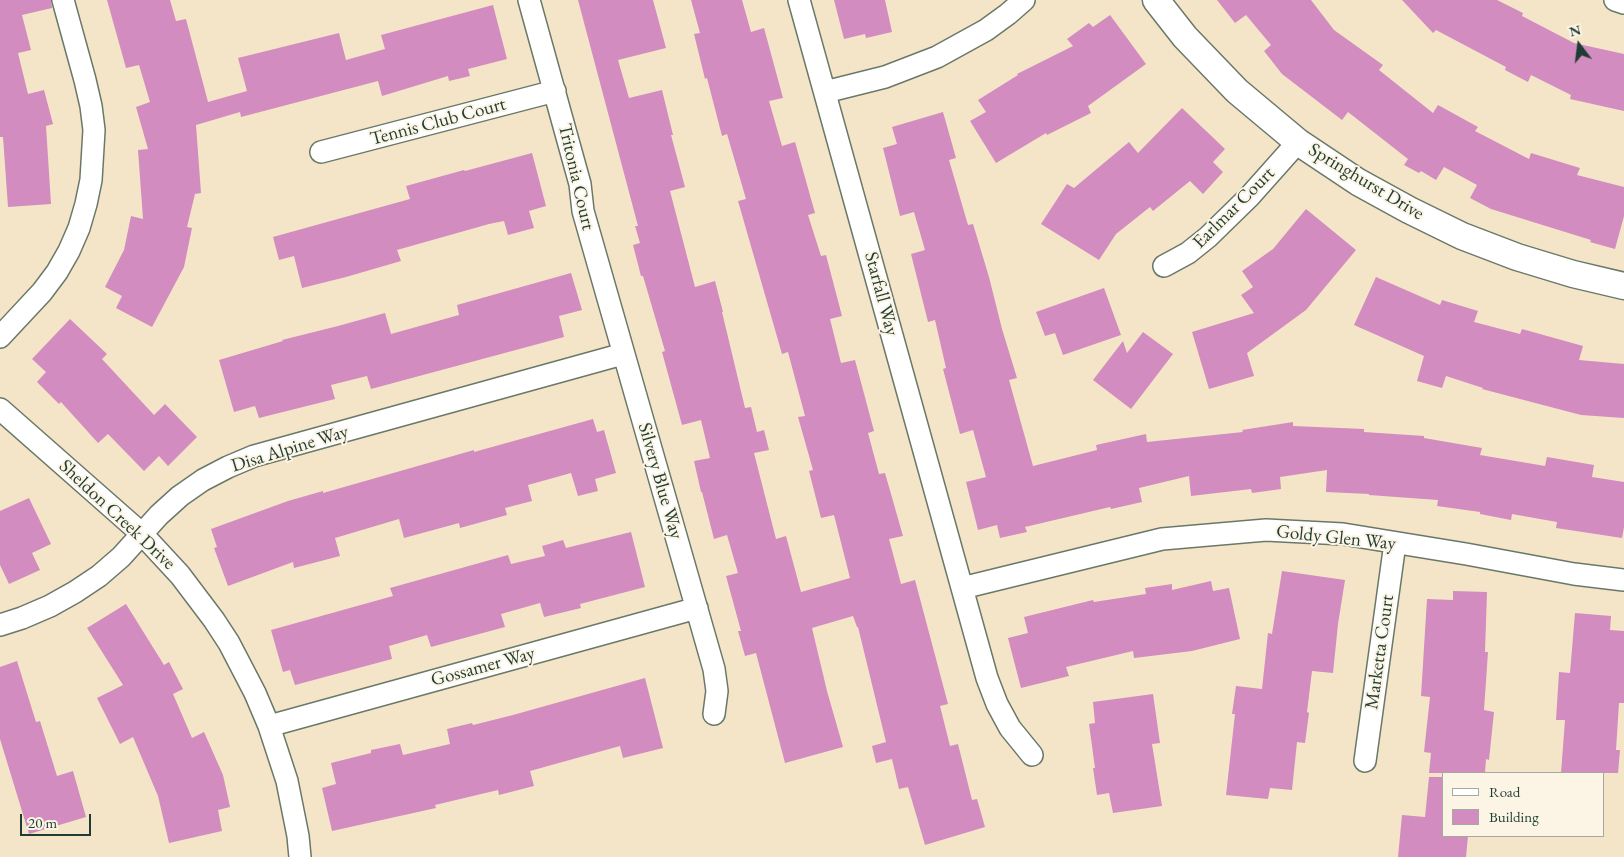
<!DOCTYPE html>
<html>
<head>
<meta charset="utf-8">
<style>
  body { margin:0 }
  #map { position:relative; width:1624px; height:857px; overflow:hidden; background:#f4e5c9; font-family:"EB Garamond",serif }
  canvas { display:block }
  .legend { position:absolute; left:1442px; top:772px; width:162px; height:65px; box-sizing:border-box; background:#fcf5e5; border:1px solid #a4ab9e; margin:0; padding:6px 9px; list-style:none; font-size:15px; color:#1f3d34 }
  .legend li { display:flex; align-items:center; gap:10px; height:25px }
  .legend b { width:25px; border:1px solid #a4ab9e }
  .north { position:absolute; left:1554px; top:20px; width:50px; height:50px; -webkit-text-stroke:4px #fcf5e5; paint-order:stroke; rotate:345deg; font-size:14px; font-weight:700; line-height:20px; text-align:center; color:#1f3d34 }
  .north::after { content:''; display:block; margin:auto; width:18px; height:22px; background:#1f3d34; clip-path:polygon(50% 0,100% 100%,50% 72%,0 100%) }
  .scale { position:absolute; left:20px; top:814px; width:71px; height:22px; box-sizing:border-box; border:2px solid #1f3d34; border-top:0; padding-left:6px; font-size:15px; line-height:18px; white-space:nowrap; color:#1f3d34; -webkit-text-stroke:4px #fcf5e5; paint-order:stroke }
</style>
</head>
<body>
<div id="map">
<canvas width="1624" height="857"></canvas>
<ul class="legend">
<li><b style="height:6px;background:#fff"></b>Road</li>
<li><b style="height:14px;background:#d28cbf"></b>Building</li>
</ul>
<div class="north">N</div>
<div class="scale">20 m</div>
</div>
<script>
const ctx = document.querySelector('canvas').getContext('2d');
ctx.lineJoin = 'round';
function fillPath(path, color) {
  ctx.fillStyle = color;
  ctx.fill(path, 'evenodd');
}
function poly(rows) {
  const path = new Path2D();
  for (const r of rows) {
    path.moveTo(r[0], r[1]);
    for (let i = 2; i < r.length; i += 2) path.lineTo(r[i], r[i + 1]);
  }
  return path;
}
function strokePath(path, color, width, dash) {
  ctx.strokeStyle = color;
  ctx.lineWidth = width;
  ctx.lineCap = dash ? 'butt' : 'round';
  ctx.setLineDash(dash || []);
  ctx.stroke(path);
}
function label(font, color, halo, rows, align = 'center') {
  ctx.font = font + ' "EB Garamond",serif';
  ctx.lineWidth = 4;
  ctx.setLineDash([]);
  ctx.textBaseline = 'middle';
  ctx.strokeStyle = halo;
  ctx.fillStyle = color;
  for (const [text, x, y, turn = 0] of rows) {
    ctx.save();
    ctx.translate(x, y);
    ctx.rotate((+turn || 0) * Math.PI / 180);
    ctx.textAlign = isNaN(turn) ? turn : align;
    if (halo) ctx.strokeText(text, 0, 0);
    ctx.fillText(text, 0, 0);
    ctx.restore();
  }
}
fillPath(poly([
  [0,0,51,0,52,8,22,15,31,50,18,53,28,94,44,90,53,124,46,126,51,204,8,207,3,137,0,137],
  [107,0,170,0,176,21,186,19,208,102,247,91,238,58,339,33,346,60,385,49,381,35,493,5,507,59,468,69,470,76,449,81,448,76,382,96,378,81,241,117,240,112,196,125,201,193,195,194,187,227,192,228,184,267,152,327,116,308,122,296,105,287,124,250,131,216,143,219,138,150,148,149,136,107,150,102,139,65,126,68],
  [578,0,653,0,666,48,618,60,629,98,662,90,673,135,671,135,685,187,670,191,695,287,715,281,723,312,722,312,745,408,751,407,757,432,764,430,769,450,754,453,776,539,786,536,801,592,850,578,834,515,821,518,809,471,813,470,798,417,805,416,788,352,782,354,738,201,746,199,727,134,722,136,707,78,705,79,694,34,700,33,691,0,742,0,751,32,764,28,783,98,769,101,782,146,795,142,815,213,808,215,821,256,826,255,842,316,830,319,841,363,855,360,874,431,868,433,879,474,885,473,903,536,889,539,901,584,915,580,948,704,940,706,950,746,958,744,972,800,977,799,985,827,925,845,908,787,899,789,892,759,876,763,872,746,886,742,858,627,857,627,853,616,812,628,827,691,843,747,785,763,756,653,745,656,738,631,741,631,726,576,738,573,727,535,714,539,702,492,701,492,694,461,710,458,701,420,682,425,662,352,665,351,643,276,641,276,633,245,640,243,635,226,638,226],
  [834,0,885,0,892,32,866,38,865,34,844,39],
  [1217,0,1311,0,1334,30,1383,65,1379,70,1433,113,1438,105,1478,127,1475,131,1529,159,1531,153,1580,168,1577,175,1624,187,1624,216,1615,249,1590,242,1591,240,1491,209,1470,198,1477,185,1444,167,1436,180,1421,171,1419,173,1404,165,1408,159,1348,112,1342,120,1282,74,1264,51,1271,45,1246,15,1235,23],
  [1402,0,1497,0,1523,13,1522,16,1574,43,1624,54,1624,111,1570,99,1571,95,1531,75,1528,82,1505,70,1506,67,1436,30,1433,33],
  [1110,15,1146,64,1088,106,1091,113,1047,135,1046,133,996,163,970,121,986,112,978,100,1018,75,1017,74,1073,46,1067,39,1089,23,1093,27],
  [1182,108,1225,149,1213,162,1223,172,1203,194,1190,181,1153,211,1150,207,1116,234,1099,260,1041,224,1067,184,1074,188,1129,142,1138,153],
  [943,112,956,158,949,160,968,225,973,224,989,277,1002,329,1017,378,1009,380,1033,466,1097,450,1096,445,1146,434,1147,442,1243,432,1242,430,1293,422,1293,426,1364,429,1364,432,1424,436,1424,438,1482,448,1480,455,1545,466,1547,457,1594,465,1592,477,1624,482,1624,527,1622,538,1556,528,1557,522,1512,514,1511,520,1480,514,1480,512,1437,506,1438,500,1369,495,1369,494,1326,492,1327,470,1280,477,1281,489,1252,493,1251,489,1191,496,1189,476,1139,488,1142,502,1111,509,1110,507,1025,527,1027,532,1000,538,997,525,978,530,966,482,986,477,973,430,960,434,943,369,946,368,935,320,928,322,911,254,925,250,914,212,900,216,883,148,897,144,892,127],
  [532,153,546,206,529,211,534,228,508,235,504,221,489,224,397,250,401,261,346,277,302,288,294,256,279,260,273,237,410,199,406,186,464,170,465,171],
  [1306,209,1356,250,1306,310,1247,353,1254,376,1209,389,1192,332,1254,313,1241,295,1253,287,1242,271,1273,249],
  [571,273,582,310,559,316,564,337,371,389,367,376,331,385,335,399,259,418,255,406,234,412,219,360,283,341,282,340,338,326,385,313,391,334,459,315,457,305],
  [1376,277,1440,305,1442,300,1478,311,1474,322,1520,334,1522,329,1583,346,1579,360,1624,364,1624,418,1581,415,1482,389,1483,388,1446,376,1442,388,1417,381,1424,356,1354,325],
  [1104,288,1121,335,1063,355,1055,333,1045,336,1036,312],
  [70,319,107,354,102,359,154,415,165,404,197,437,168,466,159,456,144,471,108,434,98,443,61,402,59,404,37,382,46,372,32,359],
  [1143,332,1173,354,1131,409,1093,380,1123,341,1127,353],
  [593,419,597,432,604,430,616,473,595,479,598,491,578,496,571,473,528,485,532,501,505,508,507,515,460,528,459,523,404,538,399,519,335,538,340,556,294,568,293,562,228,586,214,548,217,547,211,529,288,501,323,491,323,493,474,450,474,452],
  [29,498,51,544,32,553,40,570,9,584,0,565,0,511],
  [631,532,645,587,580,604,581,608,544,617,540,603,501,614,505,627,431,647,427,635,389,646,392,659,295,685,290,670,283,672,271,630,393,596,390,588,508,555,511,564,545,556,542,546,563,540,566,548],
  [1282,571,1345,580,1338,624,1333,673,1312,671,1307,712,1309,713,1305,743,1297,742,1292,790,1270,788,1268,799,1226,795,1235,714,1232,714,1236,686,1262,689,1268,633,1272,634],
  [1211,581,1213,591,1229,588,1240,639,1192,651,1134,658,1133,651,1066,667,1069,676,1021,688,1008,638,1028,633,1024,617,1093,600,1094,602,1146,594,1145,588,1172,584,1172,590],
  [1453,591,1487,592,1485,652,1488,652,1484,710,1494,712,1489,760,1486,759,1485,773,1429,773,1431,753,1424,752,1430,697,1421,696,1427,599,1453,600],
  [126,604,164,665,169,662,183,689,173,694,192,738,204,732,223,775,230,807,218,810,222,831,169,843,158,796,133,737,120,744,97,698,123,685,87,628],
  [1575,613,1611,616,1610,630,1624,631,1624,703,1619,703,1616,750,1620,750,1618,773,1561,773,1565,720,1556,720,1559,672,1570,673],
  [17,661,36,722,40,721,57,776,73,771,86,817,29,834,0,739,0,667],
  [645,678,663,748,623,758,620,746,530,771,534,786,499,795,498,790,435,805,436,808,332,831,322,788,336,784,331,763,371,753,371,750,400,744,403,755,450,744,447,729,472,723,473,725,513,715],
  [1153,694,1160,743,1152,744,1162,806,1113,813,1109,793,1097,795,1093,768,1095,768,1089,724,1095,723,1093,702],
  [1429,777,1443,777,1443,836,1468,836,1466,857,1398,857,1402,815,1425,817]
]), '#d28cbf');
const minor = poly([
  [529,0,580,184,583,211,714,669,717,691,714,714],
  [799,0,987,678,997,704,1010,728,1032,755],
  [1615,0,1624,3],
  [825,92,885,77,937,57,986,30,1008,14,1024,0],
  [321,152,555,91],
  [1164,266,1188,253,1208,237,1249,197,1298,142],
  [0,337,42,292,57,272,69,251,79,228,86,204,91,180,94,130,91,106,85,80,63,0],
  [0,409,142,534,180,575,214,620,229,643,255,693,269,726,287,781,298,836,300,857],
  [962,588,1162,539,1266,530,1343,534,1466,554,1574,574,1624,580],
  [0,625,22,618,50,606,75,592,99,576,121,557,159,515,180,496,203,480,228,467,254,456,623,354],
  [269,726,697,608],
  [1365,761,1395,543]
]);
const tertiary = poly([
  [1156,0,1185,37,1237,91,1298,142,1358,182,1409,210,1462,236,1517,257,1573,274,1624,286]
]);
strokePath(minor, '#6a7868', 24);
strokePath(tertiary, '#6a7868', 29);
strokePath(minor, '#fff', 21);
strokePath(tertiary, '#fff', 26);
label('19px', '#1f3d34', '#fcf5e5', [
  ["Tennis Club Court",438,122,-15],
  ["Tritonia Court",576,177,77],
  ["Springhurst Drive",1366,182,31],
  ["Earlmar Court",1234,208,-45],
  ["Starfall Way",881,294,75],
  ["Disa Alpine Way",290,449,-17],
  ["Silvery Blue Way",660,481,74],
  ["Sheldon Creek Drive",117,515,43],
  ["Goldy Glen Way",1336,538,6],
  ["Marketta Court",1380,652,-82],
  ["Gossamer Way",483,667,-15]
]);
</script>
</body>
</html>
